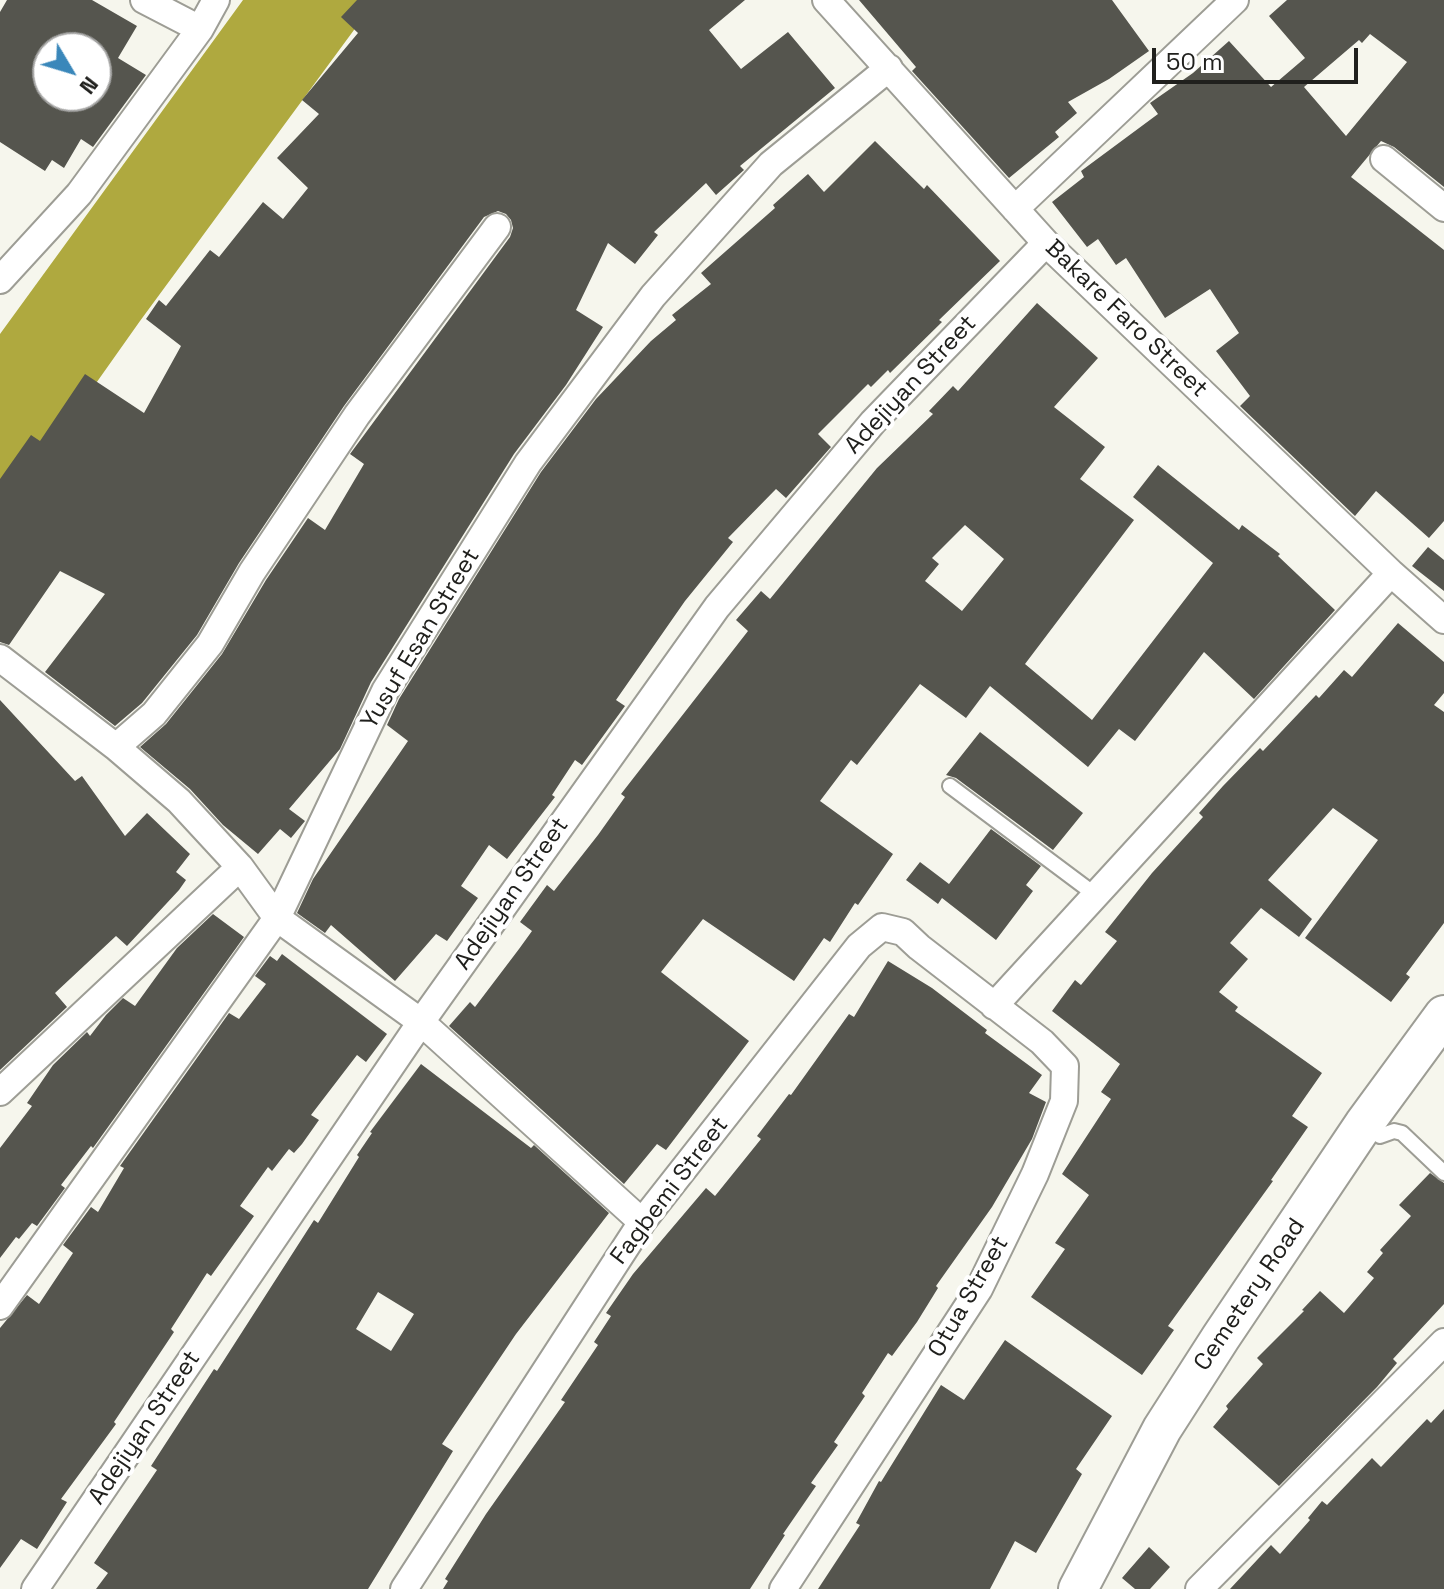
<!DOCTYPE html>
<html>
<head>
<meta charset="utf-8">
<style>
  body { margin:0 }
  #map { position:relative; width:1444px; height:1589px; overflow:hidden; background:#f6f6ed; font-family:"Space Grotesk",sans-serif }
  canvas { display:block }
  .north { position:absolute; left:32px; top:32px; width:80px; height:80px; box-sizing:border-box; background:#fff; border:2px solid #a6a6a5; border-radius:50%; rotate:128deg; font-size:22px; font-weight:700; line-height:32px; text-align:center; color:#20201d }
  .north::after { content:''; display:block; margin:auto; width:28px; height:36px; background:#3a87ba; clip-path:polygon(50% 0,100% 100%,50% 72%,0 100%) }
  .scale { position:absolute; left:1152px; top:48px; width:206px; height:36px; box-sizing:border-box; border:4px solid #20201d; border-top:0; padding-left:10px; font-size:24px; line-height:28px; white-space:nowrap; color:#20201d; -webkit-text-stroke:6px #fff; paint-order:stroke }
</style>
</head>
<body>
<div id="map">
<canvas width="1444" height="1589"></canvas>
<div class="north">N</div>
<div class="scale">50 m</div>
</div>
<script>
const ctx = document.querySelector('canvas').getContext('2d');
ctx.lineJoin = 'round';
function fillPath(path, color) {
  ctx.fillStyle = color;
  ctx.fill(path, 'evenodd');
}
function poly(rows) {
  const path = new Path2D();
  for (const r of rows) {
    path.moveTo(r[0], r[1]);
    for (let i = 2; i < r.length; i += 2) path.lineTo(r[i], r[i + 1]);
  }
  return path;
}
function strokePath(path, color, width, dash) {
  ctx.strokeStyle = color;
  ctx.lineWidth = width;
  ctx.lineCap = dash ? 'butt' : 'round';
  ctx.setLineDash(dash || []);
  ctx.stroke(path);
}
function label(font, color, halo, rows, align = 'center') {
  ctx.font = font + ' "Space Grotesk",sans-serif';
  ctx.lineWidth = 8;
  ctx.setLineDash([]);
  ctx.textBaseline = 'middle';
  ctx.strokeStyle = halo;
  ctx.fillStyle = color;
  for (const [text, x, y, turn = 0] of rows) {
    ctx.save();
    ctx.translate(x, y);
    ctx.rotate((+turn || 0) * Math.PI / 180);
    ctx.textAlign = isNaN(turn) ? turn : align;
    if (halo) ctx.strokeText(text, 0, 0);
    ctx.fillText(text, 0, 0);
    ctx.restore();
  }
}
fillPath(poly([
  [243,0,376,0,140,321,0,519,0,334]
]), '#afa93f');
fillPath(poly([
  [7,0,92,0,137,26,118,58,146,75,93,147,81,139,64,168,52,160,45,171,0,142,0,12],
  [48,48,96,48,96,96,48,96],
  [357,0,745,0,709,30,741,69,788,32,835,88,740,166,744,170,716,195,706,183,654,232,658,235,635,264,608,243,576,310,603,327,566,385,514,454,371,682,340,749,289,809,305,821,291,838,280,829,258,854,223,825,190,789,140,747,166,724,222,654,266,580,308,518,325,530,364,464,350,454,510,237,513,228,511,220,506,214,498,211,484,217,344,406,239,563,197,635,142,703,115,726,45,672,105,594,60,571,9,645,0,642,0,479,31,435,40,441,85,374,144,413,181,346,146,319,159,300,166,306,210,250,219,257,263,202,283,219,308,188,277,158,319,114,302,100,358,33,341,17],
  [859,0,1112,0,1149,51,1109,79,1068,102,1077,113,1055,132,1059,137,1009,178,912,71,916,67],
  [1287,0,1444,0,1444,187,1394,147,1381,141,1351,177,1444,250,1444,521,1429,538,1376,491,1355,516,1240,406,1250,396,1216,351,1239,333,1210,289,1165,318,1126,258,1116,265,1098,239,1087,247,1052,202,1084,177,1081,171,1158,114,1150,103,1193,73,1229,41,1271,87,1305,58,1269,16],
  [1370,34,1407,62,1346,136,1304,87,1359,40,1362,43],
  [875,141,924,189,927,185,1000,261,939,320,942,322,890,373,888,370,871,387,868,384,818,434,831,447,786,498,776,489,728,538,733,542,685,601,616,700,625,706,582,765,575,760,552,795,555,797,507,859,489,845,461,886,478,898,447,941,436,934,395,981,331,925,325,933,297,913,313,879,408,741,387,725,399,699,541,472,596,399,651,341,676,320,672,315,711,284,701,273,775,208,773,205,808,174,824,192],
  [1037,303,1098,358,1054,407,1105,447,1080,479,1134,520,1025,664,1092,720,1213,563,1133,497,1158,465,1239,530,1242,525,1280,554,1278,556,1335,610,1254,699,1204,652,1135,741,1119,729,1088,767,990,686,966,718,920,684,857,765,851,760,820,801,893,854,858,905,855,903,830,942,824,938,794,981,703,919,661,972,749,1041,666,1150,657,1144,624,1184,449,1026,470,1002,475,1007,519,949,532,931,520,922,547,885,554,891,598,835,625,797,621,794,748,631,736,620,761,591,770,599,877,468,933,414,929,411,953,386,958,391],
  [965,525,1004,559,962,611,925,581,939,564,932,558],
  [1428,547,1444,560,1444,591,1412,566],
  [1398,623,1444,662,1444,693,1434,705,1444,712,1444,923,1406,974,1410,977,1391,1002,1305,938,1378,840,1333,808,1268,880,1312,919,1299,937,1261,908,1230,943,1248,959,1219,992,1238,1007,1235,1011,1322,1073,1292,1116,1308,1127,1271,1180,1273,1181,1168,1326,1174,1330,1142,1375,1031,1297,1065,1249,1055,1243,1089,1195,1062,1174,1111,1099,1101,1092,1120,1064,1052,1011,1075,980,1081,985,1117,941,1105,932,1152,873,1203,817,1199,813,1223,786,1260,748,1263,751,1316,695,1319,698,1344,670,1352,677],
  [0,700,75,781,82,776,125,836,147,813,190,854,176,872,186,880,179,890,127,946,116,936,55,993,67,1007,0,1070],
  [980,732,1083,813,1053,850,956,778,946,775],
  [991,829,1041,866,1026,885,1033,891,996,940,942,898,938,904,906,880,920,862,949,884],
  [213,914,244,937,93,1148,91,1146,61,1185,65,1188,37,1226,32,1223,19,1239,16,1237,0,1258,0,1148,32,1106,27,1103,53,1065,87,1032,90,1036,106,1015,123,998,135,1006,177,948],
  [282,954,387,1034,366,1062,357,1055,311,1115,319,1120,302,1144,294,1153,289,1149,272,1171,268,1167,240,1206,254,1216,211,1276,207,1273,171,1329,174,1332,114,1422,116,1424,61,1499,67,1502,37,1549,21,1539,0,1568,0,1328,27,1295,39,1304,73,1253,63,1245,91,1207,98,1212,124,1168,120,1166,229,1013,239,1019,266,984,255,976,270,956,277,961],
  [888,961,932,988,987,1030,985,1033,1042,1075,1029,1093,1046,1102,1032,1139,992,1207,936,1286,938,1288,917,1322,892,1356,888,1353,862,1393,865,1396,834,1442,838,1445,811,1483,816,1486,783,1534,785,1535,750,1589,443,1589,448,1581,445,1579,486,1514,565,1402,561,1400,598,1345,594,1342,611,1316,606,1313,633,1274,706,1188,715,1196,761,1139,757,1136,789,1094,791,1095,849,1014,854,1017],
  [421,1064,531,1148,534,1145,609,1213,516,1334,442,1444,453,1451,368,1589,96,1589,108,1573,94,1563,157,1470,151,1466,214,1369,217,1371,314,1220,318,1223,359,1157,357,1155,372,1133,370,1132],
  [378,1292,414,1314,391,1351,356,1329],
  [1430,1173,1444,1183,1444,1304,1393,1359,1397,1363,1377,1387,1279,1486,1213,1427,1228,1409,1226,1406,1263,1364,1257,1358,1304,1311,1302,1310,1320,1291,1344,1313,1374,1278,1367,1272,1383,1253,1380,1250,1411,1216,1399,1205],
  [1005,1340,1112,1416,1076,1469,1082,1474,1036,1553,1015,1541,990,1589,818,1589,860,1525,856,1523,879,1481,881,1482,941,1385,964,1400],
  [1444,1409,1444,1589,1230,1589,1271,1545,1280,1554,1310,1520,1308,1518,1322,1501,1327,1505,1372,1458,1381,1467,1427,1419,1431,1423],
  [1149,1547,1170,1567,1150,1589,1135,1589,1122,1578]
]), '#55554e');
const lane = poly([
  [950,786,1097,896],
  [1380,1136,1394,1131,1402,1133,1444,1173]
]);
const street = poly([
  [144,0,200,29],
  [826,0,1046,243,1391,573,1444,620],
  [1384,159,1444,208],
  [1015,209,1235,0],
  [0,280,79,194,200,29,216,0],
  [0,658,116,747,179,801,240,867,277,918,421,1022,642,1222],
  [116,747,154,714,210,644,252,572,357,415,497,227],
  [994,1006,1391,573],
  [0,1092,240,867],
  [0,1306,277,918,385,691,528,463,653,296,771,164,889,68],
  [35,1589,421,1022,717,607,873,422,1046,243],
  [404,1589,642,1222,859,946,882,927,903,932,919,947,1042,1042,1065,1066,1064,1101,1035,1174,979,1289,783,1589],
  [1199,1589,1444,1342]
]);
const secondary = poly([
  [1078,1589,1162,1429,1221,1337,1364,1124,1444,1015]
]);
strokePath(lane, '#9d9d95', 18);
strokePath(street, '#9d9d95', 30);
strokePath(secondary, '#9d9d95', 42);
strokePath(lane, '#fff', 14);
strokePath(street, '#fff', 26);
strokePath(secondary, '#fff', 38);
label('24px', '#20201d', '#fff', [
  ["Bakare Faro Street",1126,319,44],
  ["Adejiyan Street",911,385,-47],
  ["Yusuf Esan Street",421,639,-59],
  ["Adejiyan Street",512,894,-55],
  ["Fagbemi Street",670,1191,-53],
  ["Cemetery Road",1250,1295,-56],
  ["Otua Street",969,1297,-60],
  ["Adejiyan Street",145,1428,-56]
]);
</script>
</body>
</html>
